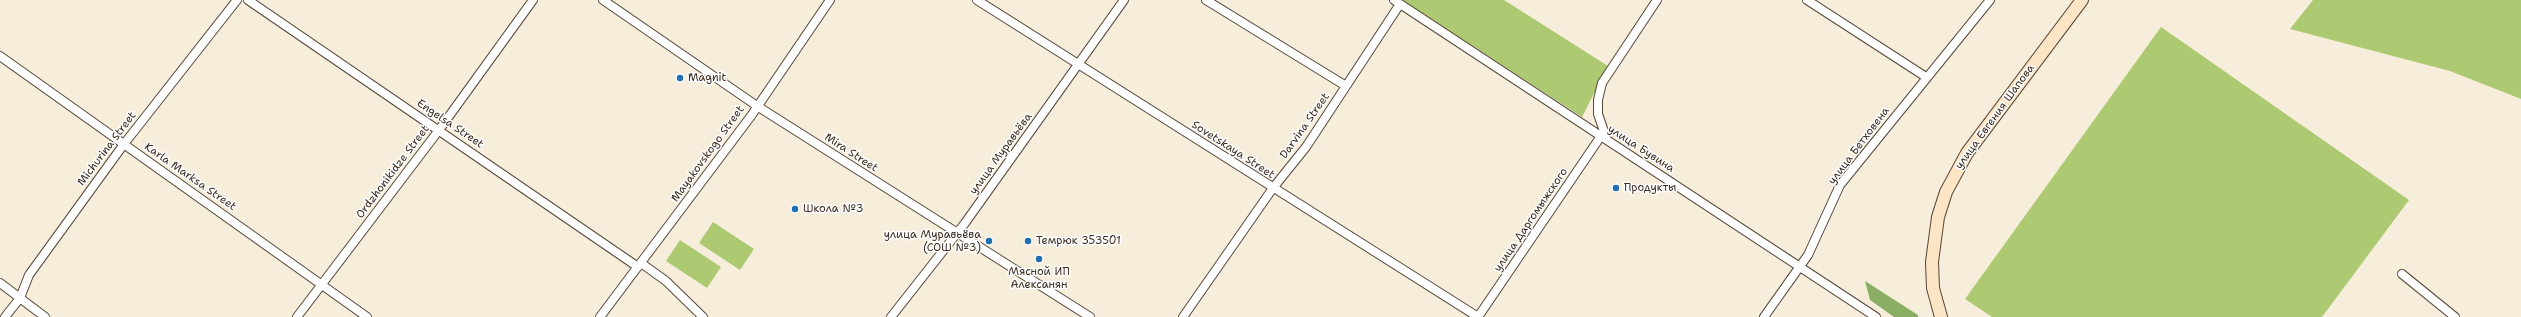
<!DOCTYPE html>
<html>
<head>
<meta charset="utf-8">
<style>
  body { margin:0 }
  canvas { display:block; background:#f7eddb }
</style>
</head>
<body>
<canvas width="2521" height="317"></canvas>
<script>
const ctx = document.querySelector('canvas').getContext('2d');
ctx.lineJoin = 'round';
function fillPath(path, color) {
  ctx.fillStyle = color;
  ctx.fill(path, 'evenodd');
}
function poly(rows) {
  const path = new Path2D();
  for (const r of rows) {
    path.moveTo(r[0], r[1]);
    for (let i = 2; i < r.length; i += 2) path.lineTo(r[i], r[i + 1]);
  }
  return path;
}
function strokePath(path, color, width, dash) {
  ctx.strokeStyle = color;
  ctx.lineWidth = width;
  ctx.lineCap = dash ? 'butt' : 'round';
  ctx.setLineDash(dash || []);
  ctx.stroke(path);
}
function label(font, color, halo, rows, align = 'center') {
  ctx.font = font + ' "Shantell Sans",sans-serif';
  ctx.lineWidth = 3;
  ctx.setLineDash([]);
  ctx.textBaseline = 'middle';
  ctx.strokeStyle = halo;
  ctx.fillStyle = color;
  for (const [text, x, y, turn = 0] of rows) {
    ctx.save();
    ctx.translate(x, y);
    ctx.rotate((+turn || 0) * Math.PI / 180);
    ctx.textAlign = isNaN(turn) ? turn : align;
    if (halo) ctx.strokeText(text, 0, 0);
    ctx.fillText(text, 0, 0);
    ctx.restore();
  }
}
fillPath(poly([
  [1402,0,1504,0,1608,66,1582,117],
  [2313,0,2521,0,2521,99,2450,71,2290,29],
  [2161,27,2409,200,2322,317,1992,317,1965,299],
  [713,222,754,249,740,270,699,243],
  [680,240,721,267,707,288,666,261]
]), '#adca72');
fillPath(poly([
  [1865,281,1918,315,1918,317,1894,317,1870,300]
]), '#8aae64');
const street = poly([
  [248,0,638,267],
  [603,0,757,106,1090,317],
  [977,0,1478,317],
  [1206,0,1346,86],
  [1394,0,1876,317],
  [1807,0,1926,77],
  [0,56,367,317],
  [1607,140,1598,114,1598,100,1602,83,1657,0],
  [641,263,666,281,703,317],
  [2402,274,2455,317],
  [0,283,45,317],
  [5,317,20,298,29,275,124,144,237,0],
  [297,317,439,130,533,0],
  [600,317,751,116,830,0],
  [891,317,965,223,1124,0],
  [1183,317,1273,188,1306,147,1400,4],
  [1478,317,1601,136],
  [1764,317,1808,255,1840,185,1990,0]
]);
const secondary = poly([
  [1941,317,1933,288,1932,262,1938,217,1946,192,1967,153,2082,0]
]);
strokePath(street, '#57473a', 10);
strokePath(secondary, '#57473a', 14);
strokePath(street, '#fff', 8);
strokePath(secondary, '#fce5c4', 12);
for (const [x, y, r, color] of [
  [680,78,4,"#1f6fb2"],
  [1616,188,4,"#1f6fb2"],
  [795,209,4,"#1f6fb2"],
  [989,241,4,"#1f6fb2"],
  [1028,241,4,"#1f6fb2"],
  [1039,259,4,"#1f6fb2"]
]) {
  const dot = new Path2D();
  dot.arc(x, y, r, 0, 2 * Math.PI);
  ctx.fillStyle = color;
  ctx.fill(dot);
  strokePath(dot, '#fff', 1.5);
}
label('11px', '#3b2a1e', '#fff', [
  ["Magnit",688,78],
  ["Продукты",1624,188],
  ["Школа №3",803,209],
  ["улица Муравьёва",981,235,"right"],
  ["(СОШ №3)",981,248,"right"],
  ["Темрюк 353501",1036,241],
  ["Мясной ИП",1039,272,"center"],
  ["Алексанян",1039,285,"center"]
], 'left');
label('11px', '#3b2a1e', '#fff', [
  ["улица Евгения Шапова",1995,117,-54],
  ["Engelsa Street",450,124,34],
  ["Darvina Street",1305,126,-55],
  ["улица Бетховена",1859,146,-53],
  ["Michurina Street",107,149,-53],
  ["улица Бувина",1641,149,33],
  ["Sovetskaya Street",1233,150,33],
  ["Mira Street",851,153,33],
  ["Mayakovskogo Street",708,154,-54],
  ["улица Муравьёва",1001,154,-54],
  ["Ordzhonikidze Street",393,172,-53],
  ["Karla Marksa Street",190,177,35],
  ["улица Даргомыжского",1531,220,-56]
]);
</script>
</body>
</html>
